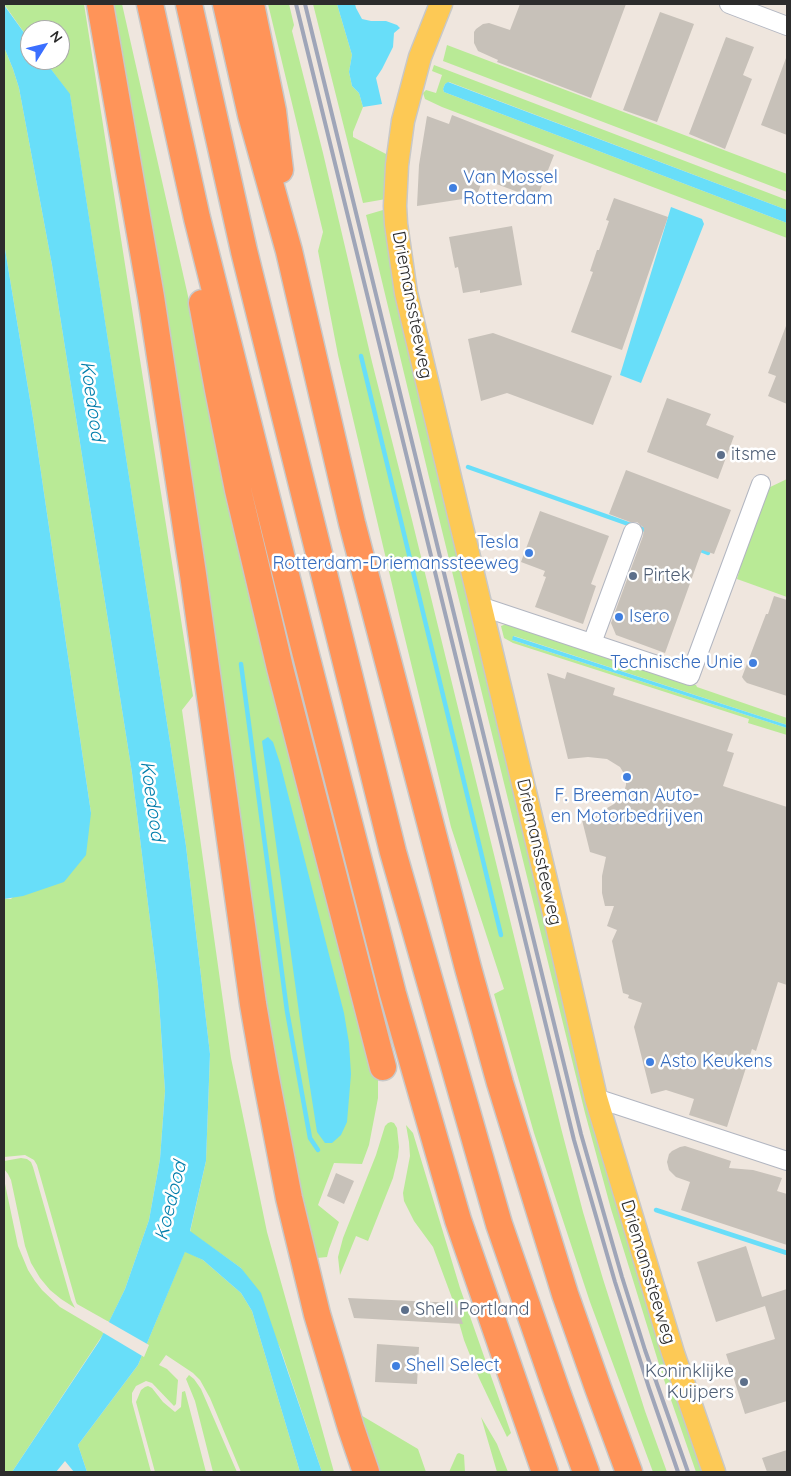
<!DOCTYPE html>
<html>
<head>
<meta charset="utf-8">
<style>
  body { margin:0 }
  #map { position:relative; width:791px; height:1476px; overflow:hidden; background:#efe6de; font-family:Quicksand,sans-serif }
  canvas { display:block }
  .frame { position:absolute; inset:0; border:5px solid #2c2c2c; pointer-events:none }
  .north { position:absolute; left:20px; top:20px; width:50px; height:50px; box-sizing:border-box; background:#fff; border:1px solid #ababab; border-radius:50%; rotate:54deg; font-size:14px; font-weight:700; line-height:20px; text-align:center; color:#2c2c2c }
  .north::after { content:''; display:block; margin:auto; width:18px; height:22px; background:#3b6fff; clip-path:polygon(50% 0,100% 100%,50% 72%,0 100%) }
</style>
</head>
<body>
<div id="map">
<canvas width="791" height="1476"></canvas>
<div class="frame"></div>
<div class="north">N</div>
</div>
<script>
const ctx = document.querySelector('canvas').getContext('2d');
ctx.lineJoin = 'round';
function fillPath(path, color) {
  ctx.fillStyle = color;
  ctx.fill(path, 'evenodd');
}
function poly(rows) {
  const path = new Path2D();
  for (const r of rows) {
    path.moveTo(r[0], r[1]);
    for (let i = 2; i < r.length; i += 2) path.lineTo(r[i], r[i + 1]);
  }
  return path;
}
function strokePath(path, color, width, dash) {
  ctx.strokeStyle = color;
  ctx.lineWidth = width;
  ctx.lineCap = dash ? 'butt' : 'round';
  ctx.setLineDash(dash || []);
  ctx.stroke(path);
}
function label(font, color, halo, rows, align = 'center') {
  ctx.font = font + ' Quicksand,sans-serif';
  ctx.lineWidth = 5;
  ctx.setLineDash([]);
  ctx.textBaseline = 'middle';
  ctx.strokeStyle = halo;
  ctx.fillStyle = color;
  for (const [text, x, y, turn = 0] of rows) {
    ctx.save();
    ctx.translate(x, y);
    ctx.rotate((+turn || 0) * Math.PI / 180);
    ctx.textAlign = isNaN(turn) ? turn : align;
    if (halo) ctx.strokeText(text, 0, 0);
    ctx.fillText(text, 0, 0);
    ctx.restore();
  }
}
fillPath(poly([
  [4,4,84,4,193,696,182,710,231,1058,267,1232,334,1472,322,1472,281,1350,241,1268,190,1232,206,1161,210,1054,186,846,70,95,44,60,60,60,60,30,30,30,30,41],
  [110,4,122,4,188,296,231,516,378,1069,378,1098,369,1145,362,1164,334,1163,318,1205,339,1222,329,1249,327,1257,317,1258,316,1260,264,1018],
  [268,4,289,4,294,25,292,31,323,153,372,362,412,520,561,1128,583,1212,603,1279,645,1411,667,1472,653,1472,590,1302,534,1133,494,994,504,989,451,827,399,614,338,355,318,251,323,232],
  [313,4,337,4,352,55,349,72,352,86,359,93,363,107,353,132,353,137,388,155,386,199,363,203],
  [447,45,787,174,787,192,443,61],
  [4,47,13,69,19,88,52,265,132,773,158,986,165,1091,160,1159,149,1220,125,1289,109,1322,77,1304,76,1302,37,1165,34,1160,25,1155,4,1157,4,899,11,899,91,813,33,418,4,243],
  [434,65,787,200,787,210,449,82,445,84,443,89,444,92,787,223,787,238,442,107,425,99,423,93,426,90,436,93,442,75,432,71],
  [383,210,387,214,405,328,706,1472,696,1472,662,1374,611,1209,585,1113,434,498,366,215],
  [787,479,787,597,737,579,739,572,738,567,766,489],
  [509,623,696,685,697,687,787,718,787,725,514,636,512,640,787,728,787,735,748,723,749,719,513,643,504,638,501,626],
  [391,1122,394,1123,397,1128,399,1147,398,1157,393,1178,368,1241,356,1236,340,1275,338,1257,343,1238,376,1155,385,1126,388,1123],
  [406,1125,413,1133,460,1288,511,1433,507,1437,479,1378,464,1340,452,1298,433,1247,414,1221,404,1201,403,1193,410,1156,409,1142],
  [21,1158,27,1159,31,1162,33,1167,71,1300,75,1308,61,1299,50,1290,40,1278,31,1263,25,1246,11,1180,8,1174,4,1169,4,1161],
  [4,1179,18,1246,28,1270,35,1281,42,1290,60,1307,104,1333,12,1472,4,1472],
  [185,1251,203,1260,241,1293,252,1311,300,1472,241,1472,210,1398,200,1380,193,1373,166,1355,159,1365,167,1369,178,1380,176,1404,174,1406,152,1383,146,1381,136,1386,132,1393,132,1402,151,1472,87,1472,78,1445,138,1365],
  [189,1375,194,1379,201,1389,237,1472,213,1472,195,1401,186,1379],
  [148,1386,152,1388,163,1402,175,1412,181,1407,182,1392,185,1391,206,1472,155,1472,136,1402,141,1390,145,1387],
  [359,1414,418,1449,426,1472,379,1472],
  [481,1417,497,1444,508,1472,497,1472],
  [459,1453,464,1455,465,1472,449,1472,457,1454]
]), '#b9ea96');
fillPath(poly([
  [337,4,355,4,356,8,362,19,371,21,386,21,397,25,400,28,394,33,393,47,382,69,376,78,382,104,363,107,359,93,352,86,349,72,352,55],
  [4,5,30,41,30,60,44,60,70,94,186,846,210,1054,206,1161,190,1231,241,1268,261,1293,322,1472,300,1472,252,1311,241,1293,203,1260,185,1252,138,1365,78,1445,87,1472,74,1472,65,1461,56,1472,12,1472,100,1340,125,1289,149,1220,160,1159,165,1091,158,986,132,773,52,265,19,88,13,69,4,47],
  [448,82,787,210,787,223,444,92,443,89,445,84],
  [671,207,702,219,704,224,641,383,620,375],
  [4,243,33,418,91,813,86,855,64,882,23,896,4,899],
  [513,636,787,725,787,728,512,640],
  [268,737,273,742,280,763,344,1013,349,1043,351,1074,347,1122,341,1135,332,1143,325,1143,317,1132,303,1042,262,741]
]), '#68def9');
fillPath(poly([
  [107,1321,149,1345,144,1357,102,1332]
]), '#efe6de');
strokePath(poly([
  [361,356,501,935],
  [468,467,648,531],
  [698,549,708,553],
  [241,664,287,1011,310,1138,318,1150],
  [656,1210,787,1253]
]), '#68def9', 4.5);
fillPath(poly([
  [520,4,626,4,591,98,497,62,498,60,478,51,474,43,474,32,476,29,483,24,489,23,510,30],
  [660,12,694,24,657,122,623,110],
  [726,37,754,47,743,75,752,79,725,149,689,134],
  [786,58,787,58,787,135,761,125],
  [452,115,554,155,539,193,526,195,483,179,476,197,417,206,419,165,427,116,449,124],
  [614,198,668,217,622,350,571,332,593,272,590,271,597,250,599,250,609,221,606,220],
  [512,226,522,285,480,293,480,290,463,293,458,267,455,268,449,237],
  [786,326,787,326,787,404,768,396,776,376,768,373],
  [493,333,612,376,593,425,507,393,481,401,468,339],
  [667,398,711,414,706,425,734,436,718,479,647,452],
  [626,470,731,510,714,554,702,550,665,653,616,635,611,623,643,536,644,528,637,522,630,522,609,514],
  [540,511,609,536,591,584,596,586,583,624,535,607,546,577,543,576,545,571,521,562],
  [774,596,787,600,787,696,747,683,744,680,742,677,766,614,768,614],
  [567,672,615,688,613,695,733,734,727,751,734,753,723,786,787,807,787,985,778,982,756,1051,752,1049,727,1127,689,1115,694,1099,666,1090,651,1094,634,1027,642,1003,628,998,629,995,623,993,612,941,617,930,607,926,614,906,605,906,602,893,602,876,606,857,590,852,582,820,597,814,614,804,624,792,626,785,626,777,620,767,607,759,588,757,568,759,547,673,565,679],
  [685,1146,731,1161,729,1168,753,1170,782,1178,777,1191,787,1194,787,1245,681,1210,690,1182,676,1177,669,1170,667,1162,669,1154,672,1151,680,1147],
  [336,1173,354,1181,344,1204,327,1196],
  [746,1246,762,1297,787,1289,787,1401,745,1414,726,1354,775,1339,765,1306,716,1322,697,1262],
  [348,1298,456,1303,463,1324,354,1318],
  [377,1344,419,1347,417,1384,375,1382],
  [787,1450,787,1472,767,1472,762,1458]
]), '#c7c1b9');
const minor = poly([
  [729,4,787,26],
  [480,606,690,676,761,484],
  [592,643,633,532],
  [596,1098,787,1161]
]);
const major = poly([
  [441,4,420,57,403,121,397,165,395,206,396,224,406,293,555,918,596,1098,673,1353,714,1472]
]);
const highway = poly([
  [100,4,151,297,193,574,253,1004,265,1073,289,1198,317,1314,351,1428,366,1472],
  [150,4,197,218,305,651,393,994,458,1220,545,1472],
  [189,4,244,251,393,852,499,1224,556,1389,586,1472],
  [226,4,251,115,289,251,352,523,468,968,500,1083,565,1294,598,1388,629,1472],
  [251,4,273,111,280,170],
  [202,303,218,390,238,490,280,668,383,1067]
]);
strokePath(minor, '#b2b6c1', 20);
strokePath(major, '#c8c8c8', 25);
strokePath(highway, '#c8c8c8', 29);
strokePath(minor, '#fff', 18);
strokePath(major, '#fdc955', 22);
strokePath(highway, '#ff9459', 26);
strokePath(poly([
  [296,4,574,1140,615,1282,649,1388,678,1472],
  [305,4,581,1134,622,1277,645,1350,688,1472]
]), '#9fa5b8', 4);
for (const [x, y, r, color] of [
  [453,188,5,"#3f7fe0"],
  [721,455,5,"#5c6f8a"],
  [529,553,5,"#3f7fe0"],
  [633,576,5,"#5c6f8a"],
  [619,617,5,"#3f7fe0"],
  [753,663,5,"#3f7fe0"],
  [627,777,5,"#3f7fe0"],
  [650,1062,5,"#3f7fe0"],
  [405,1310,5,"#5c6f8a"],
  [396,1366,5,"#3f7fe0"],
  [744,1382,5,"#5c6f8a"]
]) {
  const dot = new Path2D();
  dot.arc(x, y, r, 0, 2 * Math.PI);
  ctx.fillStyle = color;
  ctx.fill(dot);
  strokePath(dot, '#fff', 2);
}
label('18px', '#366cbe', '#fff', [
  ["Van Mossel",463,178],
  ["Rotterdam",463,199],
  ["Tesla",519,543,"right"],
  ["Rotterdam-Driemanssteeweg",519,564,"right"],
  ["Isero",629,617],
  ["Technische Unie",743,663,"right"],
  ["F. Breeman Auto-",627,796,"center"],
  ["en Motorbedrijven",627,817,"center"],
  ["Asto Keukens",660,1062],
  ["Shell Select",406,1366]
], 'left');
label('18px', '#2c2c2c', '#fff', [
  ["Driemanssteeweg",412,305,79],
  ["Driemanssteeweg",539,852,77],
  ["Driemanssteeweg",648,1272,73]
]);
label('18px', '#4e5e75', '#fff', [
  ["itsme",731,455],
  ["Pirtek",643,576],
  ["Shell Portland",415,1310],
  ["Koninklijke",734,1372,"right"],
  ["Kuijpers",734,1393,"right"]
], 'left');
label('italic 19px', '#017eab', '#fff', [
  ["Koedood",92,401,82],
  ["Koedood",152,801,82],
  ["Koedood",171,1201,-76]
]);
</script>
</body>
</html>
